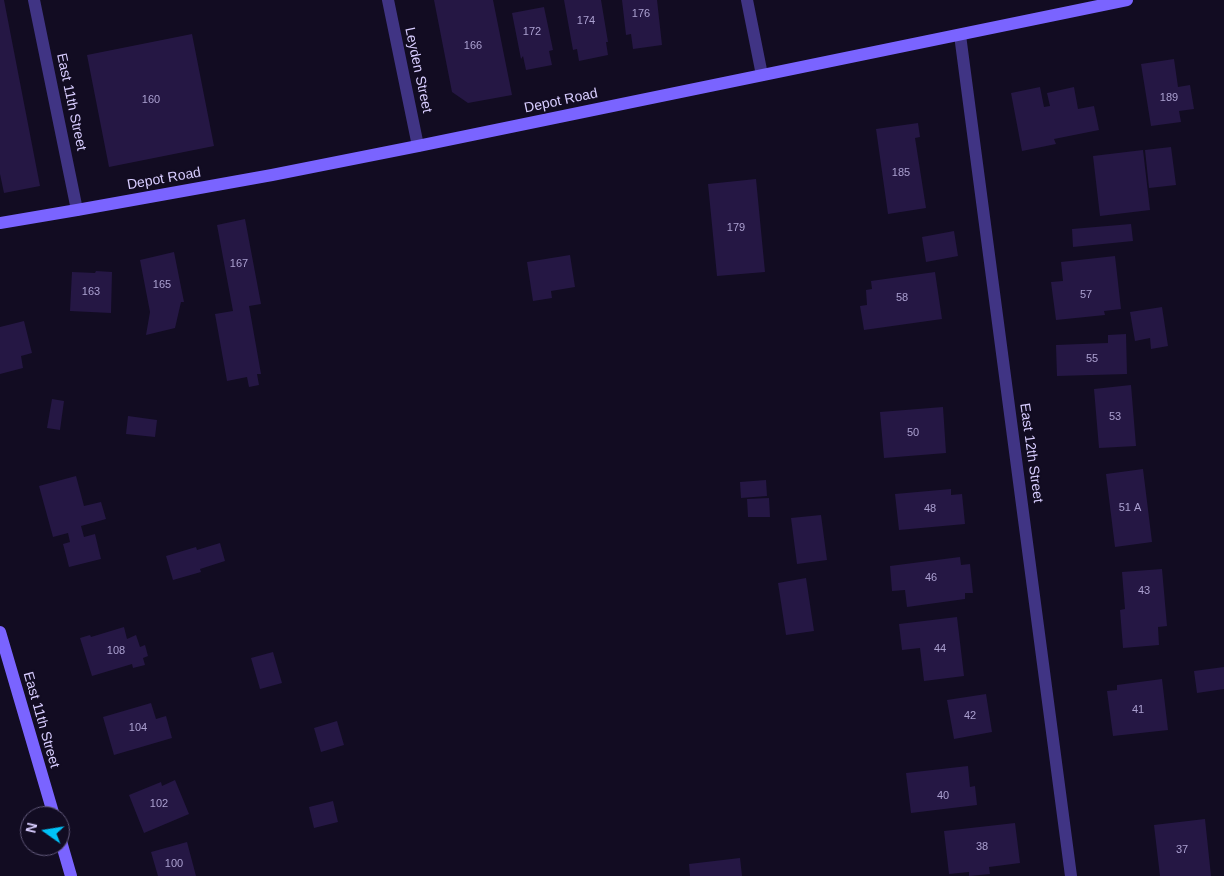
<!DOCTYPE html>
<html>
<head>
<meta charset="utf-8">
<style>
  body { margin:0 }
  #map { position:relative; width:1224px; height:876px; overflow:hidden; background:#120c22; font-family:Helvetica,sans-serif }
  canvas { display:block }
  .north { position:absolute; left:20px; top:806px; width:50px; height:50px; box-sizing:border-box; background:#120c22; border:1px solid #61597a; border-radius:50%; rotate:283deg; font-size:14px; font-weight:700; line-height:20px; text-align:center; color:#d8cdff }
  .north::after { content:''; display:block; margin:auto; width:18px; height:22px; background:#00c2f8; clip-path:polygon(50% 0,100% 100%,50% 72%,0 100%) }
</style>
</head>
<body>
<div id="map">
<canvas width="1224" height="876"></canvas>
<div class="north">N</div>
</div>
<script>
const ctx = document.querySelector('canvas').getContext('2d');
ctx.lineJoin = 'round';
function fillPath(path, color) {
  ctx.fillStyle = color;
  ctx.fill(path, 'evenodd');
}
function poly(rows) {
  const path = new Path2D();
  for (const r of rows) {
    path.moveTo(r[0], r[1]);
    for (let i = 2; i < r.length; i += 2) path.lineTo(r[i], r[i + 1]);
  }
  return path;
}
function strokePath(path, color, width, dash) {
  ctx.strokeStyle = color;
  ctx.lineWidth = width;
  ctx.lineCap = dash ? 'butt' : 'round';
  ctx.setLineDash(dash || []);
  ctx.stroke(path);
}
function label(font, color, halo, rows, align = 'center') {
  ctx.font = font + ' Helvetica,sans-serif';
  ctx.lineWidth = 4;
  ctx.setLineDash([]);
  ctx.textBaseline = 'middle';
  ctx.strokeStyle = halo;
  ctx.fillStyle = color;
  for (const [text, x, y, turn = 0] of rows) {
    ctx.save();
    ctx.translate(x, y);
    ctx.rotate((+turn || 0) * Math.PI / 180);
    ctx.textAlign = isNaN(turn) ? turn : align;
    if (halo) ctx.strokeText(text, 0, 0);
    ctx.fillText(text, 0, 0);
    ctx.restore();
  }
}
fillPath(poly([
  [0,0,4,0,40,186,4,193,0,174],
  [434,0,493,0,512,95,468,103,452,92],
  [564,0,601,0,608,42,606,42,608,55,579,61,577,49,573,50],
  [622,0,657,0,662,45,633,49,631,34,626,35],
  [544,7,553,50,549,51,552,65,526,70,523,56,521,59,512,13],
  [192,34,214,146,109,167,87,55],
  [1174,59,1178,87,1190,85,1194,109,1179,111,1181,122,1151,126,1141,64],
  [1040,87,1044,107,1050,106,1047,93,1074,87,1078,109,1094,106,1099,130,1054,139,1056,144,1022,151,1011,93],
  [918,123,920,137,915,138,926,208,888,214,876,129],
  [1171,147,1176,185,1149,188,1145,150],
  [1143,150,1150,210,1100,216,1093,156],
  [756,179,765,272,717,276,708,184],
  [245,219,261,304,249,306,261,374,257,374,259,385,249,387,247,377,227,381,215,314,233,311,217,225],
  [1131,224,1133,241,1073,247,1072,229],
  [954,231,958,256,926,262,922,237],
  [174,252,184,302,181,302,175,328,146,335,150,312,140,260],
  [570,255,575,287,551,291,552,298,533,301,527,262],
  [1115,256,1121,309,1104,311,1105,315,1056,320,1051,282,1063,281,1061,262],
  [96,271,112,272,111,313,70,311,72,272,95,273],
  [935,272,942,319,864,330,860,306,867,305,866,290,872,289,871,281],
  [1162,307,1168,346,1151,349,1150,338,1135,341,1130,312],
  [24,321,32,353,21,356,23,368,0,374,0,327],
  [1126,334,1127,374,1057,376,1056,345,1108,343,1108,335],
  [1131,385,1136,446,1099,448,1094,389],
  [52,399,64,401,60,430,47,428],
  [943,407,946,453,884,458,880,412],
  [128,416,157,420,155,437,126,434],
  [1143,469,1152,542,1115,547,1106,474],
  [76,476,84,506,101,502,106,519,81,526,84,537,95,534,101,559,69,567,63,544,70,542,68,533,53,537,39,486],
  [766,480,767,496,741,498,740,482],
  [951,489,951,495,962,494,965,524,899,530,895,494],
  [769,498,770,517,748,517,747,499],
  [821,515,827,560,797,564,791,518],
  [220,543,225,561,200,569,201,572,173,580,166,556,196,547,197,550],
  [960,557,961,565,970,564,973,593,965,593,965,599,907,607,905,590,892,591,890,566],
  [1162,569,1167,626,1158,627,1159,645,1123,648,1120,610,1125,609,1122,572],
  [806,578,814,631,786,635,778,583],
  [957,617,964,676,924,681,920,648,902,650,899,624],
  [124,627,127,639,136,635,140,647,145,645,148,656,143,658,145,665,133,668,132,664,92,676,80,638,90,635,91,637],
  [273,652,282,683,260,689,251,658],
  [1224,667,1224,689,1197,693,1194,671],
  [1162,679,1168,730,1113,736,1107,691,1117,690,1117,685],
  [986,694,992,732,954,739,947,700],
  [151,703,156,719,166,716,172,738,114,755,103,717],
  [337,721,344,745,321,752,314,728],
  [968,766,970,787,975,786,977,805,911,813,906,773],
  [175,780,189,814,144,833,129,795,161,782,162,786],
  [333,801,338,822,314,828,309,807],
  [1205,819,1211,876,1160,876,1154,825],
  [1015,823,1020,863,989,867,990,874,969,876,969,872,949,874,944,831],
  [187,842,196,876,158,876,151,852],
  [740,858,742,876,690,876,689,864]
]), '#251744');
strokePath(poly([
  [34,0,77,210],
  [388,0,418,146],
  [747,0,762,75],
  [960,35,1071,876]
]), '#403484', 12);
strokePath(poly([
  [0,223,77,210,272,175,418,146,1127,0],
  [0,632,54,816],
  [60,838,71,876]
]), '#7a64ff', 12);
label('11px', '#aba0d0', null, [
  ["176",641,14],
  ["174",586,21],
  ["172",532,32],
  ["166",473,46],
  ["189",1169,98],
  ["160",151,100],
  ["185",901,173],
  ["179",736,228],
  ["167",239,264],
  ["165",162,285],
  ["163",91,292],
  ["57",1086,295],
  ["58",902,298],
  ["55",1092,359],
  ["53",1115,417],
  ["50",913,433],
  ["51 A",1130,508],
  ["48",930,509],
  ["46",931,578],
  ["43",1144,591],
  ["44",940,649],
  ["108",116,651],
  ["41",1138,710],
  ["42",970,716],
  ["104",138,728],
  ["40",943,796],
  ["102",159,804],
  ["38",982,847],
  ["37",1182,850],
  ["100",174,864]
]);
label('14px', '#d8cdff', '#120c22', [
  ["Leyden Street",418,70,78],
  ["Depot Road",561,101,-12],
  ["East 11th Street",71,102,78],
  ["Depot Road",164,179,-10],
  ["East 12th Street",1031,453,82],
  ["East 11th Street",41,720,74]
]);
</script>
</body>
</html>
